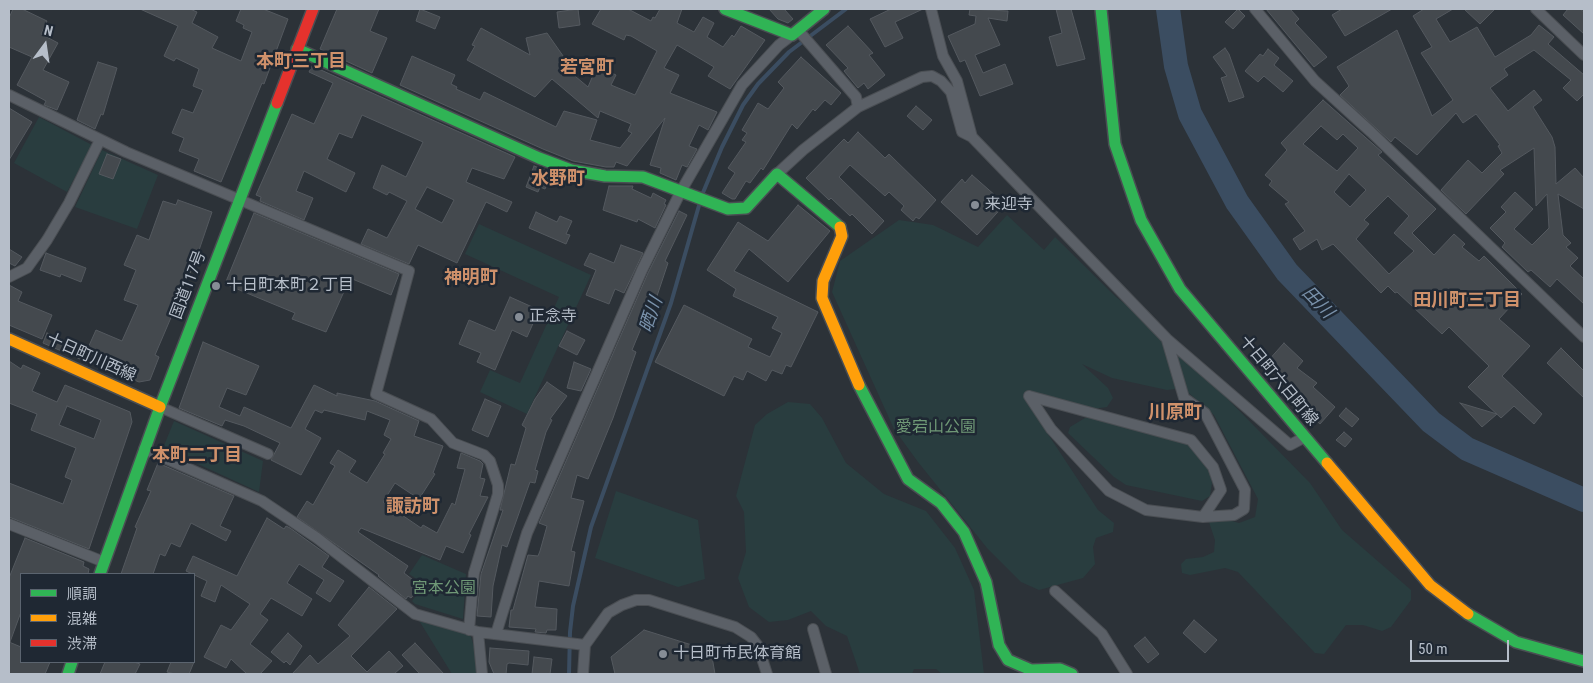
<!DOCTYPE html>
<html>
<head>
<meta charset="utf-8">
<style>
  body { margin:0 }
  #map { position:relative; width:1593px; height:683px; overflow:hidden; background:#2c3238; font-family:"Roboto Condensed","Noto Sans JP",sans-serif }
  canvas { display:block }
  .frame { position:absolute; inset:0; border:10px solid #b6bec9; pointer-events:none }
  .legend { position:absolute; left:20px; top:573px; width:175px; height:90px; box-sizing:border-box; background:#1f2833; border:1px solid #5b646f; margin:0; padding:6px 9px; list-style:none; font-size:15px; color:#b6bec9 }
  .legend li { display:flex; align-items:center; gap:10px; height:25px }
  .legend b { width:25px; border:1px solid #5b646f }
  .north { position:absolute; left:20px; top:20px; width:50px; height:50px; -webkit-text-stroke:4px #1f2833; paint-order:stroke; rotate:14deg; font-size:14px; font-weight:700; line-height:20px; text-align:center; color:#b6bec9 }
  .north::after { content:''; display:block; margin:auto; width:18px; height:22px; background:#b6bec9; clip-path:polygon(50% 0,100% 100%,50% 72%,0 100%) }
  .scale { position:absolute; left:1410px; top:640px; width:99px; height:22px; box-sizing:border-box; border:2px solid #b6bec9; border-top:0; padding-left:6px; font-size:15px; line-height:18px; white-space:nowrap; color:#b6bec9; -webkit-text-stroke:4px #1f2833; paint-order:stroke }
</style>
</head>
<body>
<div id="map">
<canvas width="1593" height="683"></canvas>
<div class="frame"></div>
<ul class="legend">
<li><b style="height:6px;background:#30b455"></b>順調</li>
<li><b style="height:6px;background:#ff9f0a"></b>混雑</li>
<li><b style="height:6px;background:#e5322d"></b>渋滞</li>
</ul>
<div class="north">N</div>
<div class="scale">50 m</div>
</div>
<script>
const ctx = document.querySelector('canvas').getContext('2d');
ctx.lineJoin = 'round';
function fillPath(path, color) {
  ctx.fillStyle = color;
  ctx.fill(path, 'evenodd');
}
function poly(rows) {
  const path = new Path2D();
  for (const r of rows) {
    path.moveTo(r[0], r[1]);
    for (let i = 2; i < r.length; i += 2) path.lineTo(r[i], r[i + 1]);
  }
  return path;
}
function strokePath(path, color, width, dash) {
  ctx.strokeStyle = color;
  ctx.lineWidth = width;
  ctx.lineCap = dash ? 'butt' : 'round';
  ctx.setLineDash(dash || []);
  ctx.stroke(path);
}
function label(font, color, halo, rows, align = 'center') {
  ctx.font = font + ' "Roboto Condensed","Noto Sans JP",sans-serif';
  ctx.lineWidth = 5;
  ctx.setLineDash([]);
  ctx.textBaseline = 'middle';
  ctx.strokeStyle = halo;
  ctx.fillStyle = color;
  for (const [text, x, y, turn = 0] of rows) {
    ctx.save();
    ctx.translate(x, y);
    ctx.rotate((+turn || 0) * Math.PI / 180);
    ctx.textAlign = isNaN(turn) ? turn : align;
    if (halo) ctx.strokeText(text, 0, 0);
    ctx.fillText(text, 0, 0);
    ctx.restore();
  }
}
fillPath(poly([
  [39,117,92,145,67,192,14,163],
  [102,150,158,175,137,229,75,207],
  [107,154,121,159,113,179,100,174],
  [1007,215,1044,250,1055,237,1116,297,1166,336,1310,483,1342,530,1411,590,1411,600,1391,627,1382,631,1363,625,1346,625,1324,654,1315,653,1238,572,1225,568,1190,575,1182,573,1181,564,1186,559,1203,557,1214,552,1215,540,1208,519,1214,516,1239,523,1255,517,1258,499,1214,415,1183,388,1167,390,1112,378,1082,364,1108,388,1113,398,1107,407,1070,412,1035,400,1032,410,1098,510,1114,523,1113,532,1096,538,1093,547,1095,564,1083,578,1039,590,1021,582,987,548,918,462,894,429,832,292,840,261,899,220,933,225,978,247],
  [479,224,591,275,527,414,480,392,490,370,520,383,559,297,465,254],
  [788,402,810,404,822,418,846,463,884,494,926,511,955,548,974,590,984,674,942,674,936,669,914,669,912,674,860,674,847,636,826,626,811,611,788,620,769,622,749,607,738,578,746,552,744,512,736,496,755,425,767,414],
  [1085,418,1096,418,1188,443,1210,472,1212,483,1210,496,1202,501,1126,485,1114,477,1068,433,1070,427],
  [174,421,263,461,259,492,163,448],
  [616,491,698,520,705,579,678,587,595,558],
  [422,555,466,574,463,619,415,604,412,601,424,584,409,574],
  [415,614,469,630,482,674,452,674]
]), '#293d3f');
strokePath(poly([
  [702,195,722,147,743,105,758,84,789,52,846,9],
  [569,674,570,632,573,606,591,527,671,303,700,202]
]), '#3b4d61', 4);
strokePath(poly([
  [1168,9,1176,66,1190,114,1237,202,1287,272,1431,422,1467,449,1584,500]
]), '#3b4d61', 24);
const building = poly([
  [13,9,22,9,47,21,41,34,58,43,43,70,69,82,57,110,44,105,46,101,17,85,32,57,9,47,9,18,13,9],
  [140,9,190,9,197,12,192,23,218,37,212,48,241,61,252,32,243,28,244,25,236,21,241,9,263,9,288,19,264,84,262,83,221,182,194,171,199,159,179,151,184,138,172,133,182,109,193,113,203,90,193,86,199,69,176,58,174,61,164,56,178,26,140,9],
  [337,9,379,9,370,31,387,38,372,73,320,49,337,9],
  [420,9,440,17,435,29,416,21,420,9],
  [578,9,580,25,559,28,557,12,578,9],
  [601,9,628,9,651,21,653,17,655,18,660,9,682,9,677,23,694,32,703,17,714,23,707,37,723,47,732,35,734,37,741,26,765,40,730,89,708,76,714,67,677,45,664,68,679,75,670,93,717,112,708,130,699,125,689,146,697,149,696,151,687,167,682,165,676,180,660,173,661,168,650,165,665,118,627,166,616,162,614,167,606,167,573,161,543,149,400,85,412,56,455,75,451,84,457,87,456,89,480,100,484,92,556,127,564,111,597,120,590,140,620,148,632,133,628,131,631,124,600,111,598,118,552,79,535,97,467,60,475,46,472,45,481,28,530,55,526,38,547,33,568,63,563,66,588,87,597,66,616,75,611,85,635,95,657,51,631,36,626,35,624,40,592,24,601,9],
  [769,9,784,9,793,19,788,23,778,19,769,9],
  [891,9,923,9,895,22,903,38,885,47,870,19,891,9],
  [970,9,1008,11,1007,21,988,18,1000,45,975,55,983,73,1005,64,1013,84,980,96,965,60,960,62,948,36,975,24,976,16,969,15,970,9],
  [1056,9,1071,9,1085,59,1057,66,1049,37,1062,33,1056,9],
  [1238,9,1245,16,1233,29,1225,22,1238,9],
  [1266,9,1290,9,1299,19,1295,23,1327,57,1314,67,1266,9],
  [1342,9,1392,9,1345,36,1332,15,1342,9],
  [1424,9,1453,9,1436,19,1450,42,1477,27,1495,57,1531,35,1539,25,1554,37,1548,44,1584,75,1584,94,1577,101,1563,88,1571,80,1534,50,1504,69,1508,75,1490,88,1508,111,1534,90,1542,100,1533,107,1552,137,1555,147,1556,184,1575,168,1584,178,1584,209,1558,194,1563,235,1571,243,1566,247,1578,258,1570,266,1584,279,1584,304,1557,279,1550,287,1531,270,1528,272,1502,247,1505,243,1490,228,1506,212,1501,207,1515,192,1533,209,1514,229,1532,245,1549,228,1547,194,1536,206,1534,148,1500,170,1504,174,1466,214,1441,190,1468,160,1482,173,1502,153,1498,146,1500,145,1476,114,1463,123,1456,113,1417,155,1395,137,1391,142,1340,95,1349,86,1337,67,1397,30,1432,116,1453,100,1421,53,1432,47,1413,16,1424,9],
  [1464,9,1495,9,1480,24,1464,9],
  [1568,9,1580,9,1584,12,1584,34,1563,15,1568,9],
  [848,26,873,53,869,55,885,75,868,89,864,83,858,88,844,71,848,68,826,45,848,26],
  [1225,48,1229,54,1244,97,1229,102,1221,78,1227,76,1213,57,1225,48],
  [1268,49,1279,58,1274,65,1293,81,1283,92,1264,76,1258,82,1245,71,1260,54,1263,56,1268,49],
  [801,57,841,93,831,105,825,100,815,111,813,109,797,129,792,124,763,170,761,168,750,183,746,181,735,199,732,199,722,193,735,173,728,168,746,142,742,140,747,133,742,130,758,103,768,109,784,88,778,82,801,57],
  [98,62,117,68,103,115,101,114,95,129,77,120,98,62],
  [312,66,515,157,504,179,472,168,466,182,512,202,507,212,486,202,457,263,418,245,409,264,361,244,368,229,387,238,407,201,389,192,387,195,373,188,382,165,406,177,423,142,362,115,352,138,339,133,327,159,355,173,346,192,304,171,296,191,313,198,304,220,260,201,261,197,256,195,292,114,314,124,333,83,309,72,312,66],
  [427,187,454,200,442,223,415,209,427,187],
  [1323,100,1382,152,1378,155,1436,209,1412,233,1434,255,1454,234,1465,244,1462,247,1479,261,1484,256,1522,294,1499,319,1530,346,1502,376,1542,414,1534,424,1514,406,1501,418,1468,387,1489,366,1449,327,1442,334,1397,292,1395,293,1388,286,1381,293,1333,244,1322,250,1317,239,1300,250,1293,239,1305,231,1285,204,1289,202,1269,185,1272,181,1265,175,1287,150,1281,143,1323,100],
  [1321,126,1337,140,1343,134,1358,148,1337,171,1303,144,1321,126],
  [1349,174,1366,190,1350,207,1334,192,1349,174],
  [1388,196,1409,216,1394,233,1414,251,1389,274,1356,239,1369,224,1364,220,1388,196],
  [916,106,932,120,923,130,907,116,916,106],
  [9,108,32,122,9,160,9,108],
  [858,132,885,158,889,154,936,200,919,219,916,217,913,221,901,210,904,206,889,192,885,196,850,165,839,177,884,221,872,234,852,214,850,216,831,198,829,200,806,178,844,139,848,143,858,132],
  [107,154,121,159,113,179,99,174,107,154],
  [534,166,552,173,545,189,540,187,538,192,526,187,534,166],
  [972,175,1005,204,977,235,941,202,962,179,965,183,972,175],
  [609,186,633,186,632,189,651,198,653,193,666,200,664,204,666,205,655,228,638,219,637,222,603,210,609,186],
  [178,200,212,212,196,259,155,355,159,357,150,380,139,382,83,359,96,330,122,341,138,305,124,300,136,270,124,265,137,235,149,240,163,201,176,205,178,200],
  [798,205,830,231,788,282,749,249,734,271,818,312,791,367,786,365,782,374,772,370,766,381,747,371,743,380,734,376,724,396,655,362,684,305,752,339,748,347,770,357,782,333,772,328,778,317,733,296,736,289,707,270,738,222,768,241,798,205],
  [679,211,687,215,665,261,668,263,653,308,646,322,644,321,632,350,636,352,613,418,588,479,577,475,571,498,584,501,571,551,575,552,569,586,539,581,535,607,557,609,556,630,547,630,546,633,535,632,536,629,509,627,511,610,513,610,528,555,538,556,540,551,547,526,539,523,648,273,679,211],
  [536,212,557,222,560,216,572,221,566,234,570,235,566,244,529,228,536,212],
  [254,213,399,274,391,295,350,278,326,332,292,319,295,313,225,284,254,213],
  [621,245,643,253,624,293,615,289,609,304,586,295,596,270,584,265,590,253,614,263,621,245],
  [9,249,22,257,15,266,9,263,9,249],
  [46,253,86,268,81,282,61,274,60,277,40,270,46,253],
  [9,285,22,292,18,301,52,315,42,339,9,325,9,285],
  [510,297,539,310,527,337,512,330,495,370,477,362,481,353,459,344,469,320,495,331,510,297],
  [567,331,585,340,577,355,559,346,567,331],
  [47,333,84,349,80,359,43,343,47,333],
  [203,342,259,366,246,395,227,388,219,407,240,416,244,407,291,428,314,385,337,396,337,393,375,401,419,421,414,436,443,446,433,473,435,474,419,499,395,483,383,502,421,528,423,525,437,533,452,503,455,505,465,469,457,468,461,453,480,461,483,464,480,478,485,479,480,496,488,497,469,534,471,535,463,553,446,546,440,560,361,528,358,532,408,566,404,573,421,586,411,598,408,596,406,599,378,576,379,575,297,517,307,501,313,505,335,466,330,463,338,450,356,461,349,472,367,483,385,454,383,453,391,439,384,435,390,420,367,411,365,420,324,410,322,413,315,410,305,429,321,438,301,475,271,460,280,443,244,426,225,420,222,426,179,408,203,342],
  [1284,343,1303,361,1297,368,1317,383,1313,387,1335,407,1320,424,1304,410,1307,406,1290,393,1294,387,1267,362,1284,343],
  [1561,348,1584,371,1584,398,1547,363,1561,348],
  [9,361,21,369,23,365,40,373,32,391,57,402,65,385,130,412,132,422,89,549,9,517,9,483,63,504,72,480,65,477,76,448,31,430,37,414,9,403,9,361],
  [67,406,101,420,94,439,59,425,67,406],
  [574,362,591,369,581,391,567,388,574,362],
  [547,382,567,396,550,419,552,420,546,432,535,470,538,471,535,483,530,482,507,547,502,545,493,586,491,617,477,616,481,574,503,510,500,510,511,464,515,465,526,428,522,425,535,399,547,382],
  [485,399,501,406,488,437,472,430,485,399],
  [1460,403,1497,414,1482,427,1460,403],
  [1346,408,1359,419,1352,427,1339,416,1346,408],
  [1344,432,1352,439,1345,447,1336,440,1344,432],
  [158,463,234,496,220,526,231,531,226,541,191,523,180,547,171,543,165,556,160,554,153,574,121,574,137,528,135,527,151,491,147,490,158,463],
  [267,518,284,529,286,526,290,528,329,556,322,567,344,581,330,602,316,593,324,580,299,564,287,583,312,599,302,616,271,598,260,614,268,620,250,644,272,661,260,674,247,674,231,659,226,668,204,657,221,625,231,630,250,604,221,585,215,602,201,596,207,581,186,571,193,556,237,576,267,518],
  [25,538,84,562,83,566,89,569,88,574,21,574,21,612,10,642,9,578,25,538],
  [369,587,397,609,351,656,367,672,389,651,403,666,394,674,292,674,310,655,318,664,350,636,338,625,369,587],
  [1194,620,1217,640,1205,653,1183,633,1194,620],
  [644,630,711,651,715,674,615,674,611,657,644,630],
  [288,633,302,646,290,665,286,661,284,663,271,652,288,633],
  [1145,637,1159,654,1148,663,1134,646,1145,637],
  [9,642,21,647,21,662,50,662,45,674,9,674,9,642],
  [415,643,444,674,420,674,402,655,415,643],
  [490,648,529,651,528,665,509,663,507,664,506,674,494,674,489,662,490,648],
  [534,657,552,659,550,674,532,674,534,657],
  [105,662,134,662,140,664,135,674,100,674,105,662],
  [171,662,194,662,189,674,175,674,167,672,171,662]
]);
fillPath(building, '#44494e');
strokePath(building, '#54595f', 1);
const street = poly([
  [931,9,943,56,957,81,972,137],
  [1255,9,1315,81,1371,132,1584,337],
  [1536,9,1584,55],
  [9,95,126,152,409,271,376,394,431,419,453,443,484,455,490,461,498,485,498,494,474,573,469,630],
  [858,107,922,77,932,76,941,81,951,92,962,132,972,137,1167,339,1290,445,1305,437],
  [777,174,803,150,858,107,856,97,798,30],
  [9,277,27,268,47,240,69,203,100,140],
  [1029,396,1051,429,1109,491,1146,510,1203,517,1234,515,1244,509,1245,490,1205,413,1184,398,1167,340],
  [1029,396,1191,440,1213,467,1221,490,1203,517],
  [160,407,268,454],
  [144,449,262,501,317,538,415,614,478,632,585,645],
  [9,524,104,562],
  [1055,591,1102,634,1127,674],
  [813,629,826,674],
  [478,632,482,674],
  [496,634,527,533,642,270,681,191,742,85,779,45,792,35],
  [583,674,585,645,608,613,622,605,636,600,649,600,735,627,751,637,758,646,767,674]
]);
const fast = poly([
  [725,9,792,35,824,9],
  [1101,9,1115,144,1141,220,1180,289,1327,463],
  [297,49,539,158,571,170,605,176,643,177,728,209,746,208,777,174,840,227],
  [859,385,908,479,941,503,964,532,986,582,999,645,1008,660,1031,670,1060,669,1072,674],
  [100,574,160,407,277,103],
  [1468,614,1516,642,1584,661],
  [68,674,72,662]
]);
const slow = poly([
  [840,227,842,236,823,281,822,298,859,385],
  [9,339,160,407],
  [1327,463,1430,585,1468,614]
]);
const jam = poly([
  [277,103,313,9]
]);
strokePath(street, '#4a4e53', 12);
strokePath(fast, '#4a4e53', 14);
strokePath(slow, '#4a4e53', 14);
strokePath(jam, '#4a4e53', 14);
strokePath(street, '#5b6067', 10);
strokePath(fast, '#30b455', 11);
strokePath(slow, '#ff9f0a', 11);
strokePath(jam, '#e5322d', 11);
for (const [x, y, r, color] of [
  [975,205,5,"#868d96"],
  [216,286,5,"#868d96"],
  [519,317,5,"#868d96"],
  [663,654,5,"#868d96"]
]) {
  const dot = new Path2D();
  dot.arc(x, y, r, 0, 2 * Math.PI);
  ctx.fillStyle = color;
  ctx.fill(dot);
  strokePath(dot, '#1f2833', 2);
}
label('16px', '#b6bec9', '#1f2833', [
  ["来迎寺",985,205],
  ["十日町本町２丁目",226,286],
  ["正念寺",529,317],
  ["十日町市民体育館",673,654]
], 'left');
label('16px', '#b6bec9', '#1f2833', [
  ["国道117号",189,285,-69],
  ["十日町川西線",91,358,24],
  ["十日町六日町線",1278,381,50]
]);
label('16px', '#6f9876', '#1f2833', [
  ["愛宕山公園",936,428],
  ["宮本公園",444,589]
]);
label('bold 18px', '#cf916b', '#1f2833', [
  ["本町三丁目",301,62],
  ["若宮町",587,68],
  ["水野町",558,179],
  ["神明町",471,278],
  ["田川町三丁目",1467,301],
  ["川原町",1175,413],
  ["本町二丁目",197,456],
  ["諏訪町",413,507]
]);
label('italic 18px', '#7991aa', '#1f2833', [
  ["田川",1317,303,46],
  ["晒川",652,315,-71]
]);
</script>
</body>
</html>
